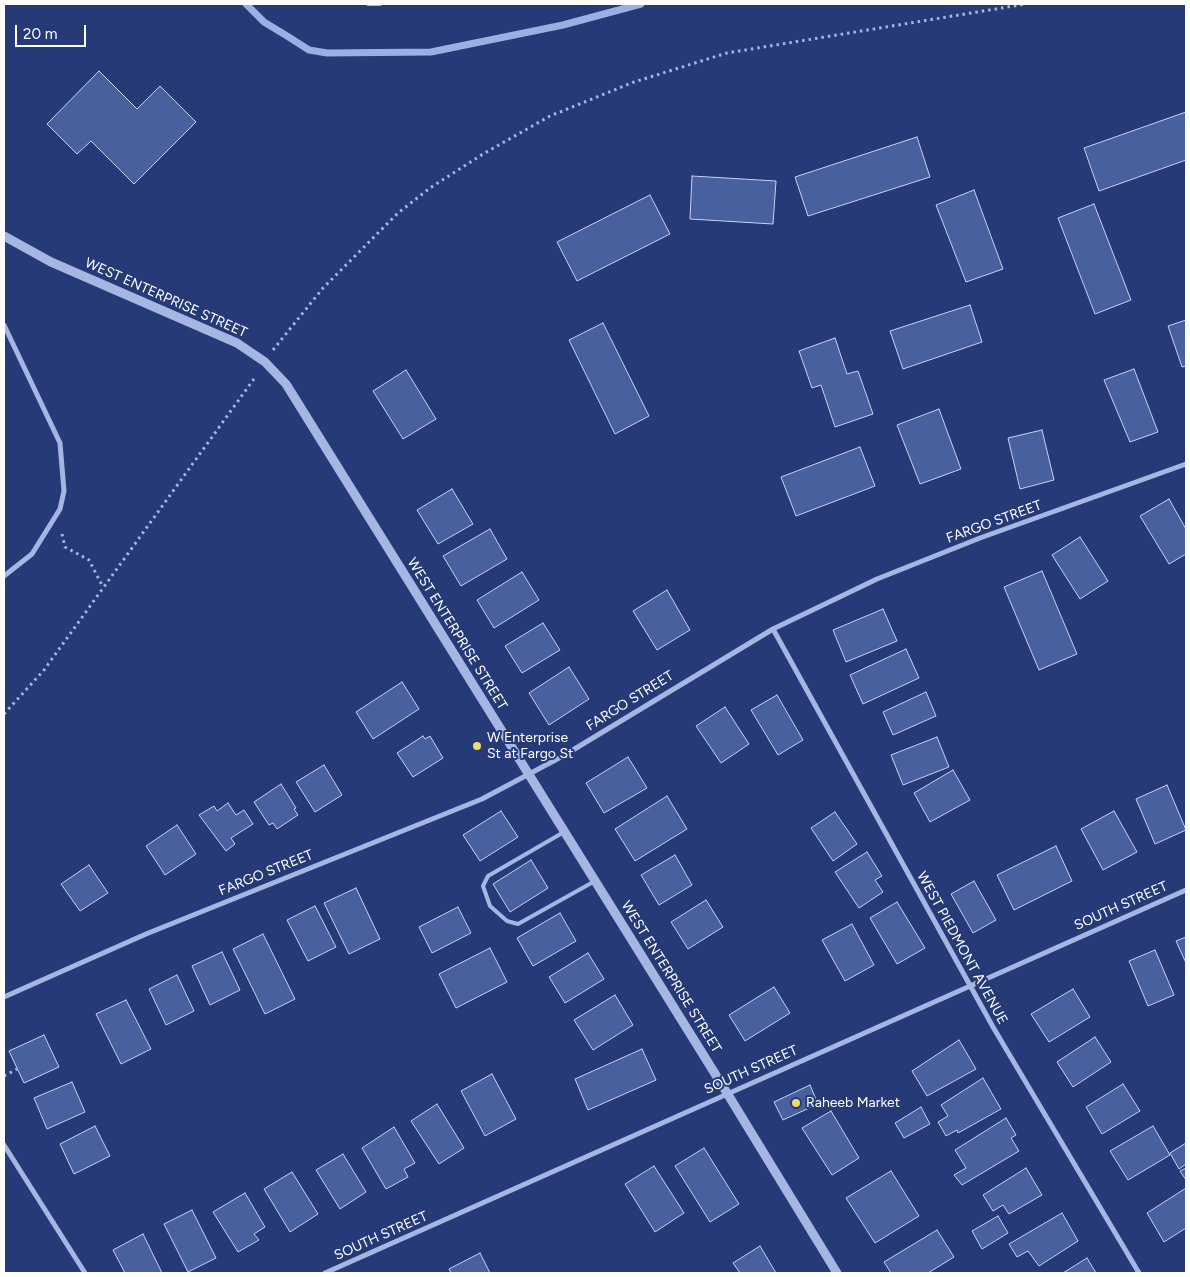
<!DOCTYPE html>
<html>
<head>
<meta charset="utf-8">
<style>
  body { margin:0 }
  #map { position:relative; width:1190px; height:1277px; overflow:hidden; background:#253a76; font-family:Figtree,sans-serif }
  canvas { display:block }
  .frame { position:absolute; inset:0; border:5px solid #fff; pointer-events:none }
  .scale { position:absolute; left:15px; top:25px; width:71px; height:22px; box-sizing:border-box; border:2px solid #fff; border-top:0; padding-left:6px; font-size:15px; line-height:18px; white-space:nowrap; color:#fff; -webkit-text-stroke:4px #253a76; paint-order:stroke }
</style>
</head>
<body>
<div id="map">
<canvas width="1190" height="1277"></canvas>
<div class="frame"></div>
<div class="scale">20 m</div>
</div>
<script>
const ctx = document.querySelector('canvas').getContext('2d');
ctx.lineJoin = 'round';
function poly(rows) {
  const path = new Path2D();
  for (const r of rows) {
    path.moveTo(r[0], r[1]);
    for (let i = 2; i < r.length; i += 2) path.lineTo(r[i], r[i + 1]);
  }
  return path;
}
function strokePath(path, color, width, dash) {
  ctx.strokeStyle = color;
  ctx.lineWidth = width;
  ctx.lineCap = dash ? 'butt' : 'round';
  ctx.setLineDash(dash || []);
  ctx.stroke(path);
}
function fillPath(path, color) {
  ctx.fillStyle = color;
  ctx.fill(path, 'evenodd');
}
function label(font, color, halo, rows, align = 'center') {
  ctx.font = font + ' Figtree,sans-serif';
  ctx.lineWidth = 4;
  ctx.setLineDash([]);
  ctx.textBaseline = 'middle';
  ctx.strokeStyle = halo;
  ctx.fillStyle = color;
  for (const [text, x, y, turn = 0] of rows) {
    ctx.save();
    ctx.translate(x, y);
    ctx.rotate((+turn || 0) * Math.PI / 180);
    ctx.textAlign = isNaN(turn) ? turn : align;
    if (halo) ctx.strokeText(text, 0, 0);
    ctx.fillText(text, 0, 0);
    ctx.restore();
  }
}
strokePath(poly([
  [246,4,264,22,287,36,309,50,327,53,431,52,563,25,641,4]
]), '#9aafe3', 7);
const building = poly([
  [99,71,137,109,160,86,196,122,134,184,91,141,77,154,47,124,99,71],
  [1186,112,1186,160,1099,191,1084,148,1186,112],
  [917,137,930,177,808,216,795,177,917,137],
  [692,176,776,181,773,224,690,219,692,176],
  [974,190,1003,269,966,282,936,205,974,190],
  [650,195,670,234,577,281,557,242,650,195],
  [1094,204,1131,300,1095,314,1058,218,1094,204],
  [970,305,982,342,903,369,890,331,970,305],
  [1186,320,1186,366,1182,367,1168,326,1186,320],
  [603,323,649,416,615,434,569,340,603,323],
  [835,338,847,374,858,371,873,414,835,427,821,385,812,388,799,351,835,338],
  [1134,369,1158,432,1130,442,1104,380,1134,369],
  [406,370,436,419,403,439,373,391,406,370],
  [939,409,961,469,920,484,897,425,939,409],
  [1042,430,1054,480,1020,489,1008,438,1042,430],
  [860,447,875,486,796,516,781,477,860,447],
  [452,489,473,524,438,544,417,510,452,489],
  [1169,499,1186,529,1186,554,1169,564,1140,516,1169,499],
  [490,529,507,559,461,586,443,556,490,529],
  [1080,537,1108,581,1080,599,1052,555,1080,537],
  [1042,571,1077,654,1039,670,1004,587,1042,571],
  [522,572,539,600,494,628,477,600,522,572],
  [667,590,690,630,657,650,633,611,667,590],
  [883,609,897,641,846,662,833,630,883,609],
  [543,623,560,650,522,673,505,646,543,623],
  [906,649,919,678,863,704,850,675,906,649],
  [569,667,589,699,549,725,529,693,569,667],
  [402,682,419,709,373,739,356,712,402,682],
  [926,692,936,716,893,735,883,712,926,692],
  [777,695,803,740,778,755,751,710,777,695],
  [725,707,749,744,721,763,696,726,725,707],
  [423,736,425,739,430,736,443,758,413,777,397,753,423,736],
  [937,737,949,767,903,785,891,755,937,737],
  [628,757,647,788,604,813,586,783,628,757],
  [324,765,342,795,315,812,296,782,324,765],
  [953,770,970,800,930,822,914,793,953,770],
  [281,784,296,808,294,809,298,815,277,829,273,823,269,825,254,802,281,784],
  [1167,785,1186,830,1155,844,1136,799,1167,785],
  [667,796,687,829,635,861,615,829,667,796],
  [228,803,236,815,244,810,253,824,231,838,235,844,226,851,199,815,214,806,217,811,228,803],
  [501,811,518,837,480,861,463,835,501,811],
  [1114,811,1137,852,1103,870,1081,829,1114,811],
  [835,812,857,844,833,861,811,828,835,812],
  [177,825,196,854,165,875,146,846,177,825],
  [1056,846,1072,881,1014,910,997,875,1056,846],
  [867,852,882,876,875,880,883,892,859,908,835,872,867,852],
  [675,855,692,885,659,905,641,875,675,855],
  [531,860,548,888,510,912,493,884,531,860],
  [89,865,108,893,80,911,61,884,89,865],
  [974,881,996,920,973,933,951,894,974,881],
  [356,888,380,939,349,954,324,903,356,888],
  [706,900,723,927,688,949,671,922,706,900],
  [897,902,925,948,897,964,870,918,897,902],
  [315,906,336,947,308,961,287,920,315,906],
  [458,907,471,933,432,953,419,927,458,907],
  [560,913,576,941,533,966,517,938,560,913],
  [852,924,874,965,845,981,822,940,852,924],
  [263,934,295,999,265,1014,233,949,263,934],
  [1186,937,1186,963,1176,941,1186,937],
  [490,948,507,982,456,1008,439,974,490,948],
  [1155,950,1174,995,1148,1006,1129,961,1155,950],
  [222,952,240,990,210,1005,192,966,222,952],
  [588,953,604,979,565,1003,549,977,588,953],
  [177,975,194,1011,166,1025,149,989,177,975],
  [774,987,790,1013,745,1041,729,1015,774,987],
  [1073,989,1090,1017,1049,1042,1031,1014,1073,989],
  [615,995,633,1025,593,1050,574,1020,615,995],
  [126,1000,151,1049,121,1064,96,1014,126,1000],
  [44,1035,59,1067,24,1083,9,1051,44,1035],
  [1095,1037,1111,1062,1073,1087,1057,1062,1095,1037],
  [959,1040,976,1069,927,1096,912,1071,959,1040],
  [642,1049,656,1080,588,1110,575,1079,642,1049],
  [492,1074,516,1119,485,1136,461,1091,492,1074],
  [983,1078,1001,1109,958,1133,957,1130,946,1136,938,1122,948,1116,941,1105,983,1078],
  [72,1082,85,1112,47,1129,34,1098,72,1082],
  [1123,1084,1140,1111,1102,1134,1086,1107,1123,1084],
  [810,1085,818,1104,783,1120,774,1102,810,1085],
  [437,1104,464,1148,439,1164,411,1121,437,1104],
  [921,1107,930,1124,904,1138,895,1123,921,1107],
  [831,1111,859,1158,832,1175,802,1128,831,1111],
  [1006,1118,1016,1135,1011,1138,1019,1151,962,1185,954,1175,966,1168,955,1150,1006,1118],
  [95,1126,110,1156,74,1174,60,1144,95,1126],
  [1153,1126,1170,1155,1128,1180,1110,1151,1153,1126],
  [394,1127,415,1163,404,1169,408,1177,386,1189,362,1148,394,1127],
  [1186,1143,1186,1164,1179,1169,1170,1153,1186,1143],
  [704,1148,739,1204,710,1222,675,1166,704,1148],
  [343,1154,366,1192,340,1209,316,1170,343,1154],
  [654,1166,684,1213,655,1232,625,1184,654,1166],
  [1026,1168,1042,1195,1009,1214,1003,1205,993,1211,983,1195,1026,1168],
  [1186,1168,1186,1180,1180,1171,1186,1168],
  [891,1171,919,1216,875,1243,846,1198,891,1171],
  [292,1172,318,1214,290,1232,264,1189,292,1172],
  [1186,1188,1186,1228,1164,1242,1147,1213,1186,1188],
  [245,1193,265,1227,254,1234,259,1240,238,1252,213,1212,245,1193],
  [192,1210,216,1258,188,1272,164,1224,192,1210],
  [1062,1213,1078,1241,1039,1266,1028,1251,1017,1257,1009,1244,1062,1213],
  [998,1216,1008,1233,982,1249,972,1231,998,1216],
  [937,1230,954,1257,928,1273,891,1273,884,1262,937,1230],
  [143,1234,162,1273,125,1273,113,1250,143,1234],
  [760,1246,776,1273,740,1273,733,1263,760,1246],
  [480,1253,490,1273,451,1273,449,1269,480,1253],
  [1087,1258,1096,1273,1063,1273,1087,1258]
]);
fillPath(building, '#49609e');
strokePath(building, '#c7d3f2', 1);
strokePath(poly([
  [273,350,323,288,398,213,430,188,483,154,550,116,634,82,727,53,1026,4],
  [62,534,65,547,89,560,103,587],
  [4,714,44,670,256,376],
  [4,1076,17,1069]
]), '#a5b6e3', 3, [2.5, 4]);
strokePath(poly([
  [368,4,380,4],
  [564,832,488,876,483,886,490,906,507,921,518,924,595,881]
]), '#a5b6e3', 4);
strokePath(poly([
  [4,325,60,443,64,491,60,509,32,554,4,576],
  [773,629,993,1027,1139,1273],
  [4,997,146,934,482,799,563,756,773,629,877,579,980,538,1186,464],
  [4,1145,85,1273],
  [325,1273,1186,890]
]), '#a5b6e3', 5);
strokePath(poly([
  [4,236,51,262,237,343,265,362,286,384,727,1093,837,1273]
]), '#a5b6e3', 9);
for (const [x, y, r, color] of [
  [477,746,5,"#ecdd6a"],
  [796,1103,5,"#ecdd6a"]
]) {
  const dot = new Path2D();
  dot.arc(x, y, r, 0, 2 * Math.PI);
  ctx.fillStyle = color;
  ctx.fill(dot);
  strokePath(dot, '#253a76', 2);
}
label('14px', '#fff', '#253a76', [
  ["WEST ENTERPRISE STREET",166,298,24],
  ["FARGO STREET",994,522,-20],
  ["WEST ENTERPRISE STREET",457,634,58],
  ["FARGO STREET",630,701,-32],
  ["FARGO STREET",266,873,-22],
  ["SOUTH STREET",1121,906,-24],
  ["WEST PIEDMONT AVENUE",962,948,61],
  ["WEST ENTERPRISE STREET",671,977,58],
  ["SOUTH STREET",751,1070,-24],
  ["SOUTH STREET",381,1236,-24]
]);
label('14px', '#fff', '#253a76', [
  ["W Enterprise",487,738],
  ["St at Fargo St",487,754],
  ["Raheeb Market",806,1103]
], 'left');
</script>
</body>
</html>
